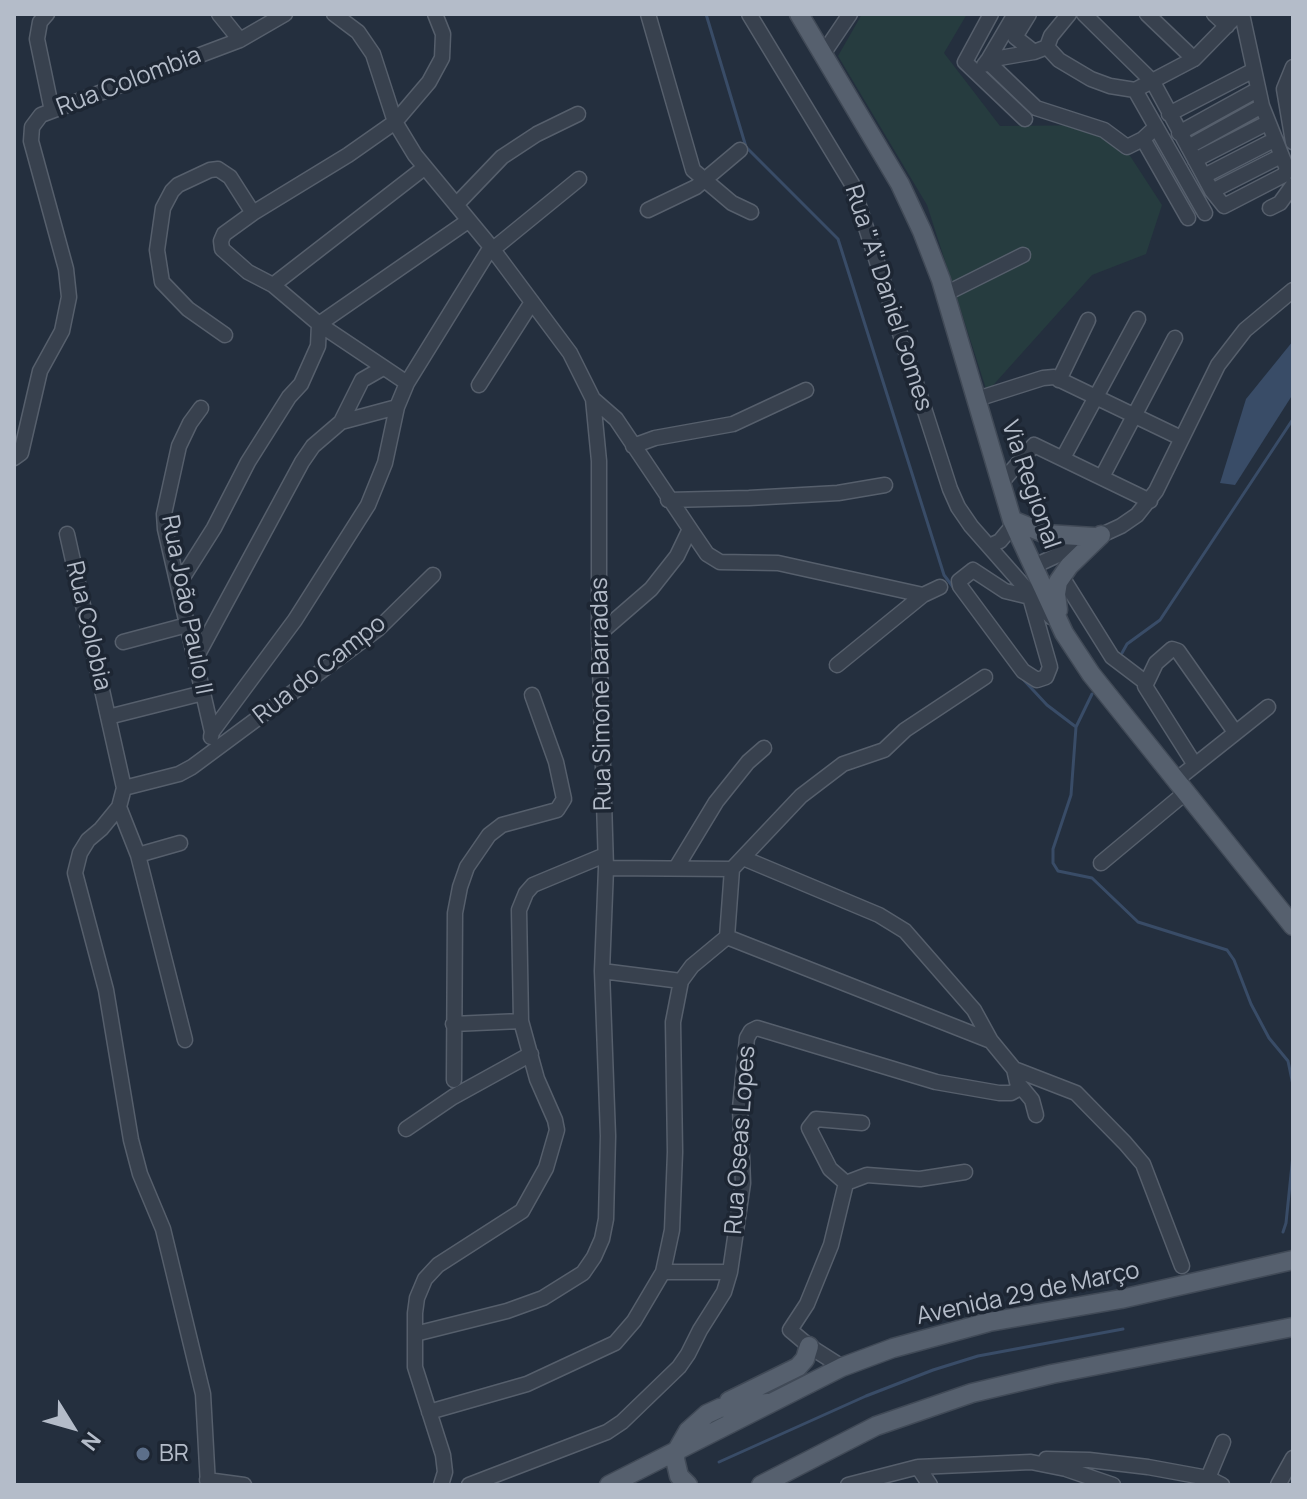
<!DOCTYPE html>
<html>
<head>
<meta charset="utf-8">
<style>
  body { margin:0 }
  #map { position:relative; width:1307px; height:1499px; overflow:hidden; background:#242f3e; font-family:Manrope,sans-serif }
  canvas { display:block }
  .frame { position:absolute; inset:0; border:16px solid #b4bcc9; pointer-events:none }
  .north { position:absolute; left:32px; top:1387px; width:80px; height:80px; -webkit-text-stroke:6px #1d2633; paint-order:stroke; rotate:127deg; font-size:22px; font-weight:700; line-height:32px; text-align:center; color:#b4bcc9 }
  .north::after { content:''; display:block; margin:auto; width:28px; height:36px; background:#b4bcc9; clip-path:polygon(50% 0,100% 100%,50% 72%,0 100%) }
</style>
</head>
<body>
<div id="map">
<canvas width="1307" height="1499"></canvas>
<div class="frame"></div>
<div class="north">N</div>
</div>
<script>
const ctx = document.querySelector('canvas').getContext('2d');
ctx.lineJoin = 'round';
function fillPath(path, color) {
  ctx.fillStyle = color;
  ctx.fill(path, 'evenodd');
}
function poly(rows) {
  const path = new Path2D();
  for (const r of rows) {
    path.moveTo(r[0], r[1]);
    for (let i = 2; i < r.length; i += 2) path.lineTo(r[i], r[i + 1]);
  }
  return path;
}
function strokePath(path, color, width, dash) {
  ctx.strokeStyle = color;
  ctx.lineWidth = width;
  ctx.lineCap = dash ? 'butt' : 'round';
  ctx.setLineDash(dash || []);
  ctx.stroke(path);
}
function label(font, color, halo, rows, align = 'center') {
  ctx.font = font + ' Manrope,sans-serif';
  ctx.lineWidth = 7;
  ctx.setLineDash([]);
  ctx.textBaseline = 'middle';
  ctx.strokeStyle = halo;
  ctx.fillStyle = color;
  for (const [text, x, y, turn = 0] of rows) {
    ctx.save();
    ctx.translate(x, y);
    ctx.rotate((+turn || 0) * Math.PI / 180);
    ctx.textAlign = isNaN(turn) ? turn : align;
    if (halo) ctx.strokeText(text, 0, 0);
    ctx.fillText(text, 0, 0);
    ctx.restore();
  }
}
fillPath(poly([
  [862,14,967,14,944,53,1000,126,1110,125,1162,205,1146,254,1092,275,987,392,927,205,838,56]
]), '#263c3f');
fillPath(poly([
  [1293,341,1293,394,1235,485,1220,483,1246,399]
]), '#394c67');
strokePath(poly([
  [706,14,746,147,838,239,944,575,953,587],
  [1122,653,1127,644,1160,620,1293,419],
  [1020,676,1047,705,1076,727],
  [1092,694,1076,727,1071,795,1053,849,1053,863,1058,871,1092,878,1138,922,1227,950,1234,960,1251,1004,1269,1038,1288,1061,1293,1085],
  [1283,1232,1286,1223,1293,1155],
  [719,1462,866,1396,933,1370,978,1356,1123,1329]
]), '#394c67', 3);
const minor = poly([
  [47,14,40,22,37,39,52,111],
  [219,14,240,40],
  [334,14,358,32,373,54,395,122,415,155,491,247,570,353,593,399,599,461,599,634,606,868,602,971,608,1136,606,1219,602,1239,594,1257,583,1273,543,1298,507,1311,415,1334],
  [648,14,693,170,732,203,751,212],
  [749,14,852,184,950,489,958,507,971,526,1051,617],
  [991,14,965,62,1025,119],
  [1029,14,1015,37,1034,52],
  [1084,14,1153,82,1212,191,1224,206,1284,175,1287,169,1262,106,1242,14],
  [1147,14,1194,59],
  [1214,14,1227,26],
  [1047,47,1059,60,1091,79,1110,86,1135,90,1194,59,1238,14],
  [1047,47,1051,36,1069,14],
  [823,54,850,14],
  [988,60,1015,14],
  [987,61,1036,108,1104,130,1127,147,1143,139,1155,128],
  [984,65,988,60,1034,52,1047,47],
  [1293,67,1284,89,1293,142],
  [1135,90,1205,213],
  [1169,114,1254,70],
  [1179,133,1257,90],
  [1143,139,1188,218],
  [1188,147,1262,106],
  [1195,160,1267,123],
  [1204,176,1274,140],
  [1212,191,1281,156],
  [456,205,502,157,537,134,578,114],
  [1270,208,1280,203,1293,185],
  [648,210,696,187,740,150],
  [492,250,579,179],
  [273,285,424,168],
  [945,294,1023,255],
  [319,324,468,221],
  [225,335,188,309,162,282,157,250,163,208,172,191,178,185,210,170,218,169,230,177,253,213],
  [1059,380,1088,320],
  [407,383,319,324,273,285,248,272,222,249,221,241,224,234,253,213,348,155,395,122,429,82,442,58,443,34,435,14],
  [479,385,532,302],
  [593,399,616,419,690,529,677,556,651,589,599,634],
  [977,399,1043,378,1054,377,1181,438],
  [201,408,190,423,179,446,164,514,165,529,212,732,211,737],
  [341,422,397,407],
  [633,446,655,438,733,424,806,390],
  [14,458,21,453,40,371,62,331,69,297,66,269,31,141,32,127,41,115,240,40,285,14],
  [1063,458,1138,319],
  [1102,477,1175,338],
  [1001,483,1034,445,1150,501],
  [668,500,749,498,838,493,885,485],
  [690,529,707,554,720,562,778,563,923,595],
  [67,534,124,788,119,807,138,855,185,1040],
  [989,546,1000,541,1014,524],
  [1032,567,1121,526,1137,515,1156,491,1218,365,1245,330,1293,290],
  [1062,577,1112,657,1145,682],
  [178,585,214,528,248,462,289,397,301,384,318,346,319,324],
  [1030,597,1005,591,973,570,959,581,960,586,1023,671,1037,680,1046,677,1050,667,1030,597,1033,594],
  [123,642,187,625],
  [196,658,302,462,313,446,341,422,362,380,383,368],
  [837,665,923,595,940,587],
  [108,717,203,693],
  [212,732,295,620,368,505,385,463,397,407,407,383,491,247],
  [1195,765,1145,686,1156,663,1172,649,1178,651,1235,732],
  [1175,781,1268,707],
  [124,788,179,774,192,767,378,629,433,575],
  [119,807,101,829,88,840,80,853,75,873,106,990,131,1140,140,1174,163,1229,203,1394,208,1485],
  [138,855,180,843],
  [743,858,879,915,905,931,974,1010,991,1041,1014,1069,1017,1082,1032,1100,1036,1115],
  [1101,863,1185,793],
  [606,868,732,869],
  [676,868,716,802,748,762,764,748],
  [727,937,732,869,801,796,843,764,884,750,905,730,985,677],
  [602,971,681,981],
  [453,1024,521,1021],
  [1014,1069,1076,1093,1125,1143,1143,1164,1182,1266],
  [454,1080,455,913,460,887,467,867,489,835,502,825,557,810,564,799,556,762,532,695],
  [406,1129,453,1097,531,1054],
  [846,1183,830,1169,809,1128,816,1119,862,1123],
  [846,1183,867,1175,920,1179,965,1172],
  [663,1272,730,1272],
  [842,1367,809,1346,790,1330,807,1304,831,1245,846,1183],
  [429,1412,527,1384,615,1343,634,1321,663,1272,672,1230,675,1152,673,1022,681,981,692,966,727,937,991,1041],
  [1046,1459,1089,1460,1148,1467,1208,1478,1222,1485],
  [918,1467,1031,1462,1066,1469,1113,1485],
  [1208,1478,1223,1442],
  [207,1480,244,1485],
  [441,1485,445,1472,443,1455,415,1367,415,1313,417,1298,425,1279,438,1265,522,1211,546,1168,557,1130,555,1120,537,1079,521,1021,519,910,526,893,533,885,605,855],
  [469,1485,607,1432,622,1422,679,1367,688,1354,700,1330,724,1292,730,1272,743,1183,740,1108,747,1038,751,1031,757,1028,936,1082,999,1093,1011,1093,1020,1088],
  [848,1485,918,1467,930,1485],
  [1278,1485,1293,1458]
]);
const major = poly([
  [799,14,900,184,922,231,941,280,1012,520,1064,633,1091,674,1293,926],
  [1012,520,1046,534,1094,537],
  [1058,610,1056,594,1058,582,1069,566,1101,535],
  [729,1401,798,1367,805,1359,809,1346],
  [609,1485,842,1367,893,1348,989,1322,1121,1299,1293,1260],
  [688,1485,679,1476,675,1459,676,1452,688,1431,707,1414,720,1408,768,1403],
  [761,1485,876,1426,972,1393,1052,1374,1293,1327]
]);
strokePath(minor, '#565f6c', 17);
strokePath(major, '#414a57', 21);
strokePath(minor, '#38414e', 14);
strokePath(major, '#56606e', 18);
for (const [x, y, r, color] of [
  [143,1454,8,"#5c6f8a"]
]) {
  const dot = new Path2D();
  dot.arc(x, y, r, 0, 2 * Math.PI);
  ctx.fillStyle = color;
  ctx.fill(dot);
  strokePath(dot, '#1d2633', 3);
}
label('24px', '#b4bcc9', '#1d2633', [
  ["Rua Colombia",129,82,-21],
  ["Rua \"A\" Daniel Gomes",888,298,72],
  ["Via Regional",1030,485,71],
  ["Rua João Paulo II",186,605,79],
  ["Rua Colobia",88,626,77],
  ["Rua do Campo",320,670,-38],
  ["Rua Simone Barradas",602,694,-91],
  ["Rua Oseas Lopes",741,1140,-86],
  ["Avenida 29 de Março",1028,1294,-12]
]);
label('24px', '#b4bcc9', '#1d2633', [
  ["BR",159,1454]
], 'left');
</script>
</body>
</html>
